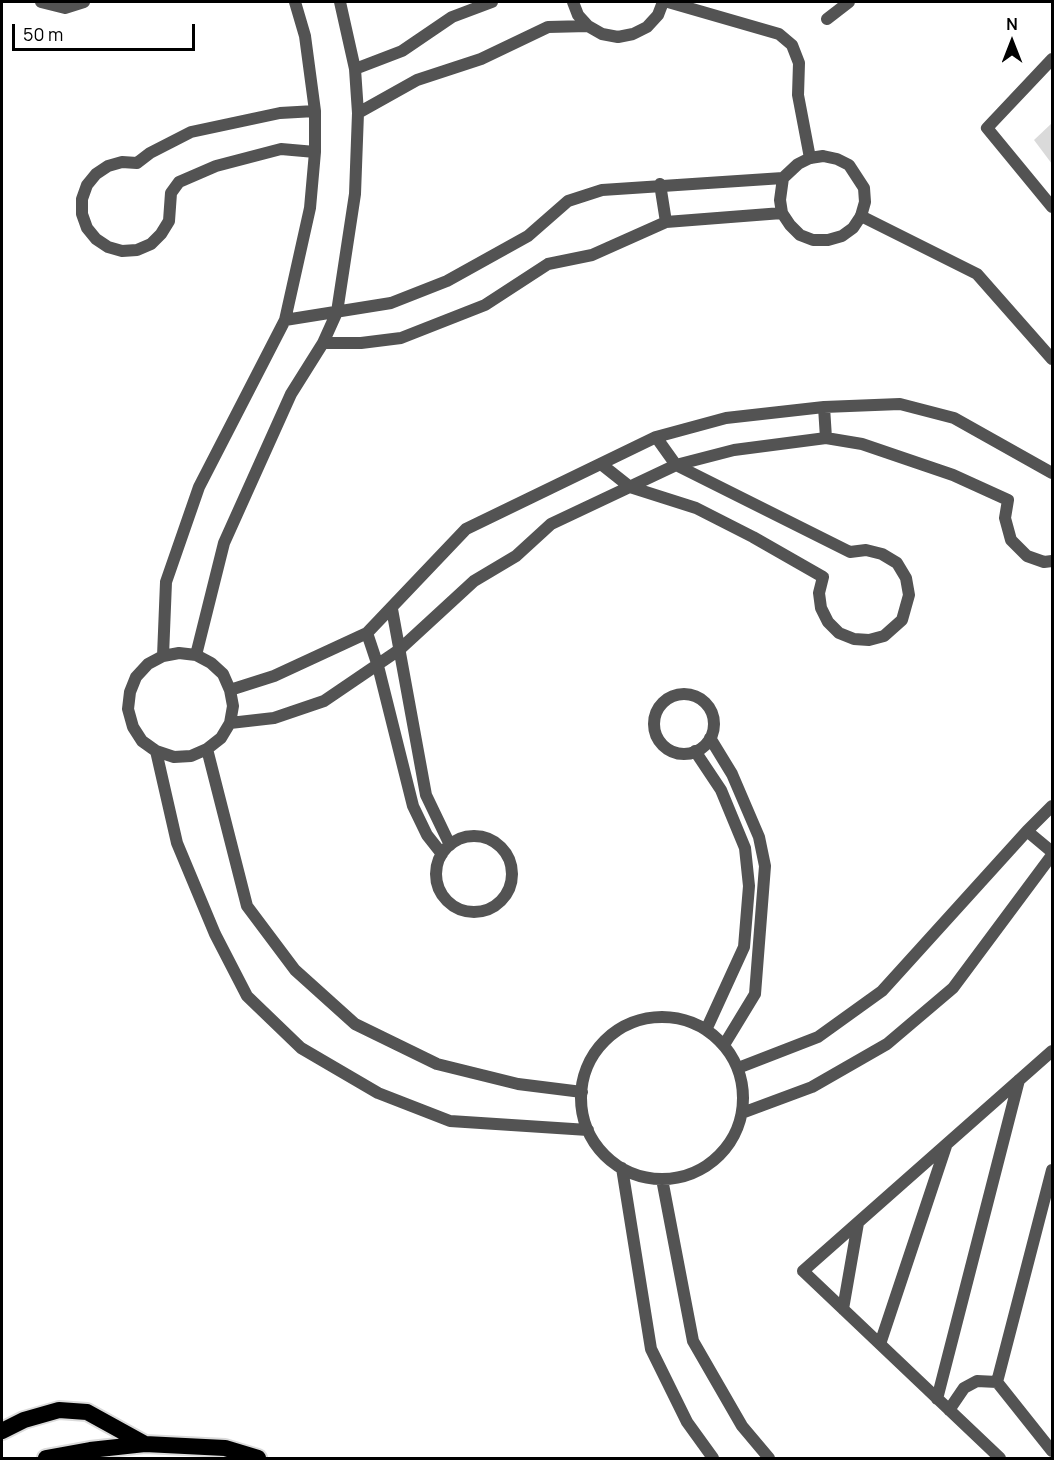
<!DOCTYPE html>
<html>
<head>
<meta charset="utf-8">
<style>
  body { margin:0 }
  #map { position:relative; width:1054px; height:1460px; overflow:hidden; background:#fff; font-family:Manrope,sans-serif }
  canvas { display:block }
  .frame { position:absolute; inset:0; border:3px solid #000; pointer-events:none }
  .north { position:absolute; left:982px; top:12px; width:60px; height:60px; -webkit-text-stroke:4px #fff; paint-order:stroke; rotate:0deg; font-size:16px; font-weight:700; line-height:24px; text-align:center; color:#000 }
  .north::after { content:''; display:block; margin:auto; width:21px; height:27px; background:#000; clip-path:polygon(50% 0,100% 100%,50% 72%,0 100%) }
  .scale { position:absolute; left:12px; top:24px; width:183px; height:27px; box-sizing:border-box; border:3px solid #000; border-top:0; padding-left:8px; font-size:18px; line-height:21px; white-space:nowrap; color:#000; -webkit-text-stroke:4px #fff; paint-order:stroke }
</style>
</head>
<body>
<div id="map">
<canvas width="1054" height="1460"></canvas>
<div class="frame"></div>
<div class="north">N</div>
<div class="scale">50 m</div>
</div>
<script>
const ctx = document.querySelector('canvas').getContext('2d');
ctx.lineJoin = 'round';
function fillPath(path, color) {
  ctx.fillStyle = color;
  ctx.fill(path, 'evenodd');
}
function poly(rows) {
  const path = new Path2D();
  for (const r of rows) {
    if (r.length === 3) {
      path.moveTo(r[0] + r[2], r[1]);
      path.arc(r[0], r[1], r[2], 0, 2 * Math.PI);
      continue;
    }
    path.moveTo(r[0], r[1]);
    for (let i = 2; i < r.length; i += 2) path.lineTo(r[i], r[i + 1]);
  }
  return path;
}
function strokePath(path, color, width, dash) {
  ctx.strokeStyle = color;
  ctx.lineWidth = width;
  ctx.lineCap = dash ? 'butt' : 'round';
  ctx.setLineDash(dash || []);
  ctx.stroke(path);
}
fillPath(poly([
  [1052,123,1052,164,1034,140]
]), '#dadada');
const trunk = poly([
  [2,1431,24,1420,59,1410,87,1412,145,1444],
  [46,1458,90,1450,145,1444,225,1448,258,1458]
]);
strokePath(trunk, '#dbdbdb', 20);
strokePath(poly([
  [843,1309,858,1223],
  [880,1344,946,1146],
  [997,1382,1052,1170],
  [937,1399,1019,1080],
  [949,1410,964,1388,977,1381,997,1382,1052,1451],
  [1000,1458,803,1271,1052,1051]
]), '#535353', 12);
strokePath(poly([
  [668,2,779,34,792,45,799,63,798,95,810,158],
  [861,216,977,274,1052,359]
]), '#535353', 12);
strokePath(poly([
  [41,2,65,8,84,2],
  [573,2,578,15,588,26,602,34,618,37,633,34,647,27,658,15,663,2],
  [827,19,849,2],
  [1052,59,987,128,1052,207],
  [355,69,402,51,452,17,492,2],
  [315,111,280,113,191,132,150,153,137,163,122,162,108,166,96,174,87,185,82,199,82,214,87,228,96,239,108,247,122,251,137,250,151,244,161,234,169,221,171,193,179,182,216,166,281,149,315,152],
  [358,113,417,80,481,59,548,27,588,26],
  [823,156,837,159,849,165,864,188,865,202,861,216,853,228,842,236,828,240,813,240,800,235,790,225,782,213,780,200,783,178,798,164,810,158,823,156],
  [660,184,666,222],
  [285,320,391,303,447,281,528,236,568,201,602,190,783,178],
  [323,343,361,343,401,338,485,305,548,264,592,255,666,222,782,213],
  [824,407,826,438],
  [601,464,630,487,696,508,753,537,823,577,819,593,821,608,828,622,839,633,854,639,869,640,884,636,902,620,909,595,906,578,897,563,882,554,866,550,850,552,676,465,656,437],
  [392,609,426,795,450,845],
  [367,633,378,666,413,806,427,835,442,854],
  [196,655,224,543,291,394,323,343,337,312,355,194,358,113,355,69,340,2],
  [163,656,166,582,199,487,285,320,310,208,315,152,315,111,305,36,295,2],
  [230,690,274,676,367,633,466,529,656,437,726,418,824,407,900,404,954,418,1052,473],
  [684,724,30],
  [230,723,274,718,324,701,399,650,474,581,516,556,551,524,676,465,734,450,826,438,862,444,953,475,1008,500,1005,518,1011,540,1027,556,1044,562,1052,561],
  [710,738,732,774,759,837,765,866,755,994,724,1045],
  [207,749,247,906,295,970,355,1024,437,1064,518,1084,582,1092],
  [156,751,174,757,191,756,207,749,221,738,230,723,233,706,230,690,223,674,211,663,196,655,179,653,163,656,148,664,136,677,130,692,128,709,133,727,142,741,156,751,177,843,215,934,247,996,301,1048,378,1093,450,1121,588,1130],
  [695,751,721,790,745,848,749,886,744,947,706,1030],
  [1027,831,1052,852],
  [474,874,38],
  [662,1098,81],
  [738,1068,818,1037,882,991,1027,831,1052,806],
  [742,1113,812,1087,887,1044,953,988,1052,855],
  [622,1168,651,1349,687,1422,713,1458],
  [662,1179,693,1341,742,1426,769,1458]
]), '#535353', 12);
strokePath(trunk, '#000', 16);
</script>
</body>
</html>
